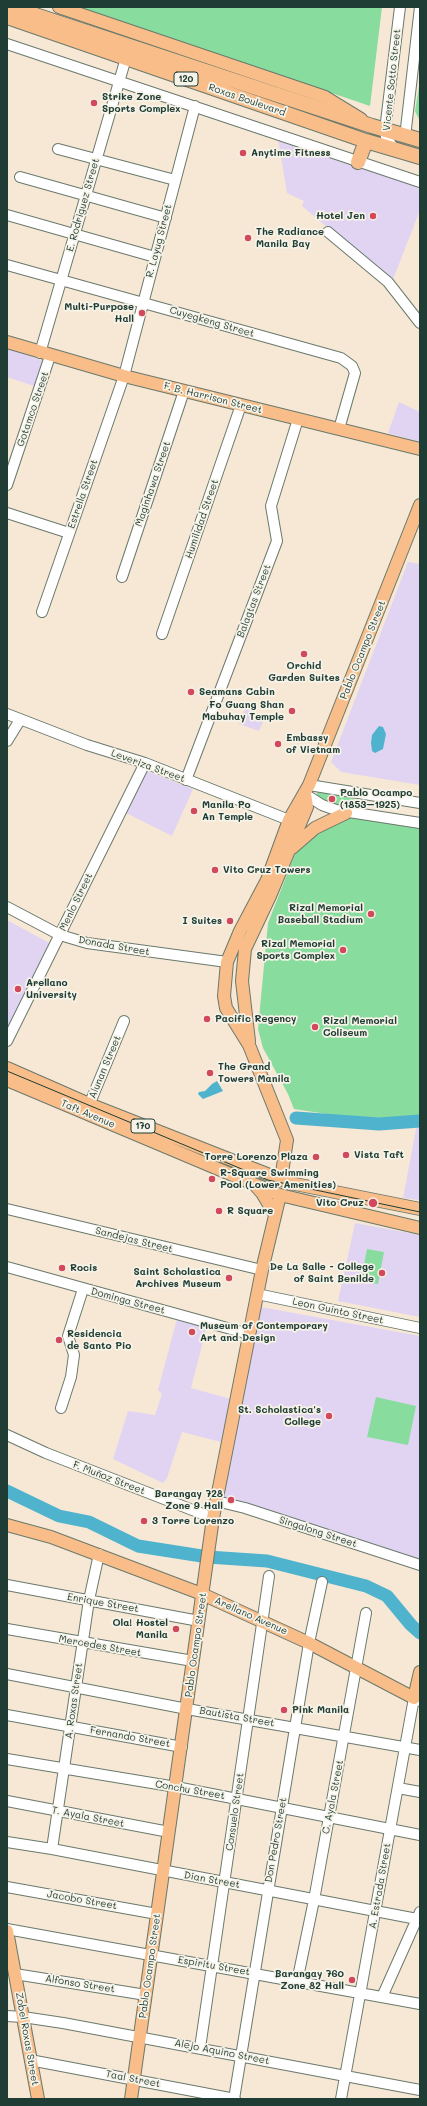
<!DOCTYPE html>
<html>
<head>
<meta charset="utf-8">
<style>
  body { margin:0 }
  #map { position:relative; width:427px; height:2106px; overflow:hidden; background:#f6e8d5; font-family:Mali,sans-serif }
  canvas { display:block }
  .frame { position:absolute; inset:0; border:8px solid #1f3d34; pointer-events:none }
</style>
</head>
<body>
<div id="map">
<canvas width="427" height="2106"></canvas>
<div class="frame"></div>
</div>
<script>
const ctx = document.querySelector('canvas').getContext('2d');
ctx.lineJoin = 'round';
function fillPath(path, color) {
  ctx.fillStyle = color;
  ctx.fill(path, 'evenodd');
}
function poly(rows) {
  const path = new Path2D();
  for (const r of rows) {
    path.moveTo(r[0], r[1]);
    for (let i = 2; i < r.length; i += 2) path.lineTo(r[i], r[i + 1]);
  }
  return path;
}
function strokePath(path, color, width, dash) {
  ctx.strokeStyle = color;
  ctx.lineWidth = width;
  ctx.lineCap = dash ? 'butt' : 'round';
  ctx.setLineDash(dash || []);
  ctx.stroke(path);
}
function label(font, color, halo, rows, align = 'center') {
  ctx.font = font + ' Mali,sans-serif';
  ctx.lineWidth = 3.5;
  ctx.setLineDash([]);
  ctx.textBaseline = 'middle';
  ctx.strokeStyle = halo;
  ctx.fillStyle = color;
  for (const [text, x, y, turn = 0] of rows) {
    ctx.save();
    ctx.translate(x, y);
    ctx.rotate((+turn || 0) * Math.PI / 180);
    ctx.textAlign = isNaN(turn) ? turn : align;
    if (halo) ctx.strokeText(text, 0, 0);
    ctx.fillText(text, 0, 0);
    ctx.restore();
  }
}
fillPath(poly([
  [278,139,420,187,420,210,392,282,302,206,304,201,287,193],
  [7,348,43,361,34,386,7,377],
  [399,402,420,412,420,442,388,433],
  [408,562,420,564,420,785,341,772,331,762],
  [245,709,265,717,259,731,239,724],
  [147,771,193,789,172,836,126,813],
  [7,920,51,944,7,1033],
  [417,1124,420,1124,420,1200,403,1198],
  [355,1223,420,1235,420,1317,338,1301],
  [261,1307,420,1336,420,1559,345,1537,222,1497],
  [177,1319,207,1326,191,1388,231,1399,221,1442,182,1432,167,1478,163,1483,113,1459,128,1411,155,1415,162,1394,158,1390]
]), '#e1d4f3');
fillPath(poly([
  [79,7,382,7,370,106,237,61],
  [420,80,420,121,415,111],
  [317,791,354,797,352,808,328,803,317,796],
  [344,817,356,817,420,828,420,1117,403,1119,347,1117,294,1109,288,1094,263,1048,258,1029,268,923,297,849,309,837],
  [367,1249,384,1252,378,1284,361,1281],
  [376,1397,416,1406,408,1445,367,1437]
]), '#88dc9e');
fillPath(poly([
  [379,726,383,727,386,734,383,749,375,753,372,751,371,743,372,735],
  [217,1081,223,1091,203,1099,198,1094,199,1092,205,1091,212,1084]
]), '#4fb3ce');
strokePath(poly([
  [296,1118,379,1124,420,1121],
  [7,1491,59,1516,89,1522,138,1546,208,1557,267,1561,366,1586,387,1596,411,1625,420,1633]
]), '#4fb3ce', 13);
const minor = poly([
  [7,44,420,182],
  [405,137,420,7],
  [58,149,175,180],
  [395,150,386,137,385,130,400,7],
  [20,177,166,218],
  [7,215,155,257],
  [328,232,388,282,420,323],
  [7,265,341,358,352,366,355,373,339,429],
  [40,353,126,58],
  [7,485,50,356],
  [7,513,69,533],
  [122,577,184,391],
  [42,612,124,376,195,106],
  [162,634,241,405],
  [7,714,87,745,145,763,289,820],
  [7,741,20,720],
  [186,780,277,541,271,506,298,419],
  [309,785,420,803],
  [305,794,322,805,336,810,420,823],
  [7,907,60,935,87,943,227,962],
  [7,1041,145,763],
  [87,1110,124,1021],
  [7,1209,262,1270],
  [7,1267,249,1334],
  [257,1294,420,1328],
  [61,1408,71,1377,74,1355,68,1336,83,1289],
  [7,1435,46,1453,213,1518],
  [216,1501,245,1508,420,1565],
  [7,1585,199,1621],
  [7,1629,193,1661],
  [7,1674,187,1709,420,1750],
  [7,1715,182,1747],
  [7,1759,176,1787,420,1835],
  [398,1788,420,1792],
  [7,1801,169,1832],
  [7,1842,52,1849,417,1919],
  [52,1849,89,1600,99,1554],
  [7,1887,157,1914],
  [7,1929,420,2004],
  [15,1974,146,1995],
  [297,1982,314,1900,366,1613],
  [382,1997,420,1912],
  [7,2016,23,2017,63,2023,420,2090],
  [200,2048,269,1576],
  [30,2060,235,2099],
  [234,2099,309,1643,322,1582],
  [341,2099,414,1698,420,1701]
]);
const major = poly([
  [59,7,325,97,361,119],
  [7,342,124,376,420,449],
  [292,848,315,828,346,813],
  [249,1041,242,981,245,949,270,896,307,807,305,794],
  [7,1068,89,1104,290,1183,420,1209],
  [7,1080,280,1195,420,1228],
  [281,1179,287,1140,249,1045,226,1008,224,996,227,962,240,931,267,880,289,820,309,785,420,505],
  [255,1185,262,1193,274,1213],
  [7,1525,51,1537,202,1594,309,1643,414,1698,420,1672],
  [7,1931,38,2099],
  [131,2099,213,1518,262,1270,280,1195]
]);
const highway = poly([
  [11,7,372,126,420,140],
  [7,17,366,141,420,157],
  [358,162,366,141]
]);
strokePath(minor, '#6a796c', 12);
strokePath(major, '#6a796c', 14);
strokePath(highway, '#6a796c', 16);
strokePath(minor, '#fff', 10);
strokePath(major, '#f8bd88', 12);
strokePath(highway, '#f8bd88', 14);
strokePath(poly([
  [7,1071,268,1180,420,1212]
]), '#1f3d34', 1);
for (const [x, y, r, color] of [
  [94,103,4,"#d1495b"],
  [243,153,4,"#d1495b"],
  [373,216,4,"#d1495b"],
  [248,238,4,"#d1495b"],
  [142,313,4,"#d1495b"],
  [304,654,4,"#d1495b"],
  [191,692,4,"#d1495b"],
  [292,711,4,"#d1495b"],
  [278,744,4,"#d1495b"],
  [332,799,4,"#d1495b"],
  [194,811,4,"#d1495b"],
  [215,870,4,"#d1495b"],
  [371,914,4,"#d1495b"],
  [230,921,4,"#d1495b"],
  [343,950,4,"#d1495b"],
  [18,989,4,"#d1495b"],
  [207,1019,4,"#d1495b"],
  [315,1027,4,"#d1495b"],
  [210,1073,4,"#d1495b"],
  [346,1155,4,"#d1495b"],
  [316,1157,4,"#d1495b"],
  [212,1179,4,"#d1495b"],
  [373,1203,5,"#d1495b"],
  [219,1211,4,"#d1495b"],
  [62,1268,4,"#d1495b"],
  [382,1273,4,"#d1495b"],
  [229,1278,4,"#d1495b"],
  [192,1332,4,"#d1495b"],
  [59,1340,4,"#d1495b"],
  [329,1416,4,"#d1495b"],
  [231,1500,4,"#d1495b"],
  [144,1521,4,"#d1495b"],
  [176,1629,4,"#d1495b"],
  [284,1710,4,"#d1495b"],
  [352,1980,4,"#d1495b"]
]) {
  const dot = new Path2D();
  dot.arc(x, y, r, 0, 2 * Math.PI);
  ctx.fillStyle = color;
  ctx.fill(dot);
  strokePath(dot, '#f7f3e8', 1.5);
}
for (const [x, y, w] of [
  [186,79,24],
  [143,1126,24]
]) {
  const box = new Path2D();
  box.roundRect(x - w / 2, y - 7, w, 14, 3);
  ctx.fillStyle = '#f7f3e8';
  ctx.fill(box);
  strokePath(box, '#1f3d34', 1);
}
label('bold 9px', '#1f3d34', null, [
  ["120",186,79],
  ["170",143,1126]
]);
label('10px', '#1f3d34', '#f7f3e8', [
  ["Vicente Sotto Street",392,80,-84],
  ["Roxas Boulevard",247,100,19],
  ["E. Rodriguez Street",83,205,-74],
  ["R. Layug Street",159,241,-75],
  ["Cuyegkeng Street",212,322,16],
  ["F. B. Harrison Street",213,398,14],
  ["Gotamco Street",33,409,-71],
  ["Maginhawa Street",153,484,-71],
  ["Estrella Street",83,494,-71],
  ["Humilidad Street",202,519,-71],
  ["Balagtas Street",254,601,-69],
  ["Pablo Ocampo Street",363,650,-68],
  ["Leveriza Street",148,766,20],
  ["Menlo Street",76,902,-64],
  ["Donada Street",114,946,10],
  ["Alunan Street",105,1067,-67],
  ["Taft Avenue",88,1114,23],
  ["Sandejas Street",134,1240,14],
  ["Dominga Street",128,1301,15],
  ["Leon Guinto Street",338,1311,12],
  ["F. Muñoz Street",109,1478,21],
  ["Singalong Street",318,1532,18],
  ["Enrique Street",103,1603,10],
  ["Arellano Avenue",251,1616,24],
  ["Pablo Ocampo Street",196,1645,-82],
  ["Mercedes Street",100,1646,10],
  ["A. Roxas Street",74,1701,-82],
  ["Bautista Street",237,1717,10],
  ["Fernando Street",130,1737,10],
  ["Conchu Street",190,1790,10],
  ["C. Ayala Street",333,1797,-79],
  ["Consuelo Street",235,1812,-82],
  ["T. Ayala Street",88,1817,11],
  ["Don Pedro Street",276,1840,-80],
  ["Dian Street",212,1880,10],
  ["A. Estrada Street",380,1886,-80],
  ["Jacobo Street",82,1900,10],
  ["Pablo Ocampo Street",150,1966,-82],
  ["Espiritu Street",214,1966,10],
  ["Alfonso Street",80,1984,9],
  ["Zobel Roxas Street",27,2039,80],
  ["Alejo Aquino Street",222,2052,11],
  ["Taal Street",133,2079,11]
]);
label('bold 10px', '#1f3d34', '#f7f3e8', [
  ["Strike Zone",102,97],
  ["Sports Complex",102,109],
  ["Anytime Fitness",251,153],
  ["Hotel Jen",365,216,"right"],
  ["The Radiance",256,232],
  ["Manila Bay",256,244],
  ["Multi-Purpose",134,307,"right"],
  ["Hall",134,319,"right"],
  ["Orchid",304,666,"center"],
  ["Garden Suites",304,678,"center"],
  ["Seamans Cabin",199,692],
  ["Fo Guang Shan",284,705,"right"],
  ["Mabuhay Temple",284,717,"right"],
  ["Embassy",286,738],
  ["of Vietnam",286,750],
  ["Pablo Ocampo",340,793],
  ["(1853–1925)",340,805],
  ["Manila Po",202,805],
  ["An Temple",202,817],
  ["Vito Cruz Towers",223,870],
  ["Rizal Memorial",363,908,"right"],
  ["Baseball Stadium",363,920,"right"],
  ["I Suites",222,921,"right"],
  ["Rizal Memorial",335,944,"right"],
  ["Sports Complex",335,956,"right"],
  ["Arellano",26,983],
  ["University",26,995],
  ["Pacific Regency",215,1019],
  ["Rizal Memorial",323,1021],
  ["Coliseum",323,1033],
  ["The Grand",218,1067],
  ["Towers Manila",218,1079],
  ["Vista Taft",354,1155],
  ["Torre Lorenzo Plaza",308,1157,"right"],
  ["R-Square Swimming",220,1173],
  ["Pool (Lower Amenities)",220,1185],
  ["Vito Cruz",364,1203,"right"],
  ["R Square",227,1211],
  ["De La Salle - College",374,1267,"right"],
  ["of Saint Benilde",374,1279,"right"],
  ["Rocis",70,1268],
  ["Saint Scholastica",221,1272,"right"],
  ["Archives Museum",221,1284,"right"],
  ["Museum of Contemporary",200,1326],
  ["Art and Design",200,1338],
  ["Residencia",67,1334],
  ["de Santo Pio",67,1346],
  ["St. Scholastica's",321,1410,"right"],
  ["College",321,1422,"right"],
  ["Barangay 728",223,1494,"right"],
  ["Zone 9 Hall",223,1506,"right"],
  ["3 Torre Lorenzo",152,1521],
  ["Ola! Hostel",168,1623,"right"],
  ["Manila",168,1635,"right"],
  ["Pink Manila",292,1710],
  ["Barangay 760",344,1974,"right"],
  ["Zone 82 Hall",344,1986,"right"]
], 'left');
</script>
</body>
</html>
